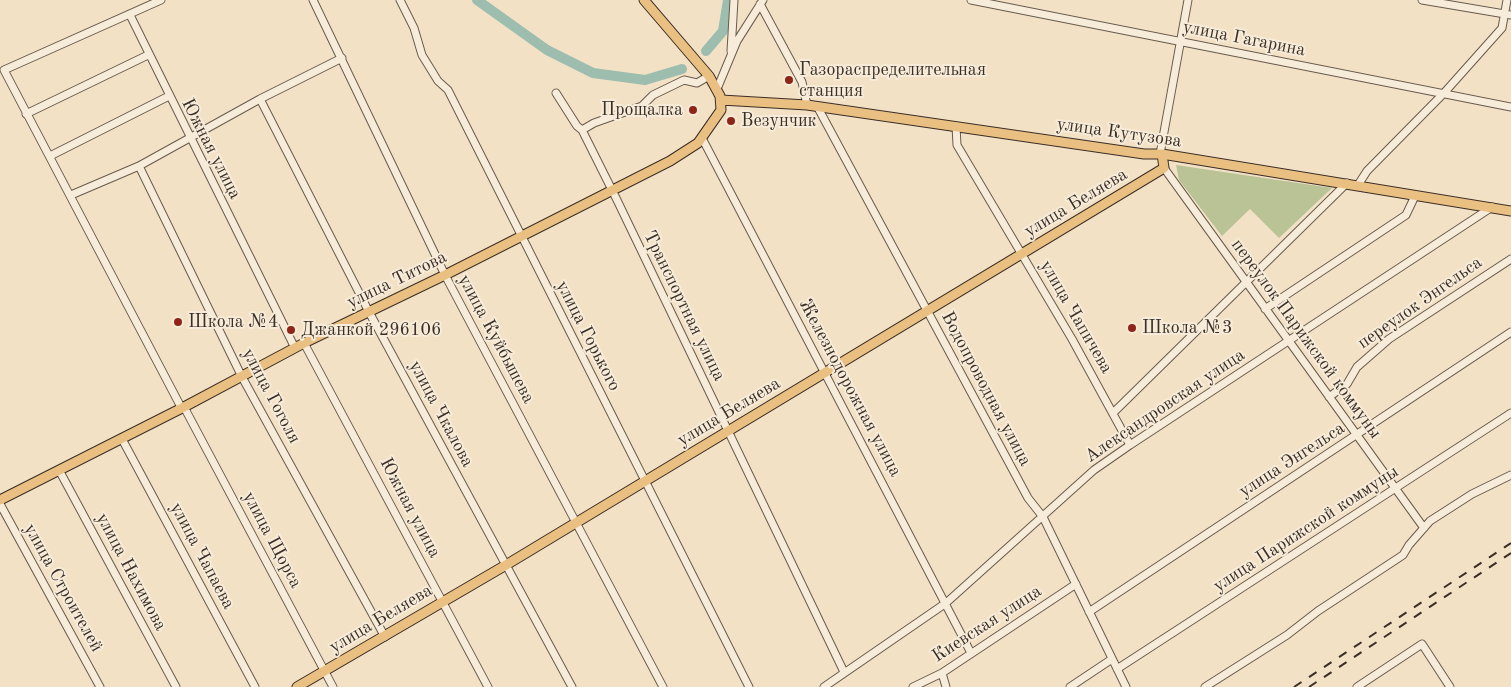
<!DOCTYPE html>
<html>
<head>
<meta charset="utf-8">
<style>
  body { margin:0 }
  canvas { display:block; background:#f3e1c5 }
</style>
</head>
<body>
<canvas width="1511" height="687"></canvas>
<script>
const ctx = document.querySelector('canvas').getContext('2d');
ctx.lineJoin = 'round';
function fillPath(path, color) {
  ctx.fillStyle = color;
  ctx.fill(path, 'evenodd');
}
function poly(rows) {
  const path = new Path2D();
  for (const r of rows) {
    path.moveTo(r[0], r[1]);
    for (let i = 2; i < r.length; i += 2) path.lineTo(r[i], r[i + 1]);
  }
  return path;
}
function strokePath(path, color, width, dash) {
  ctx.strokeStyle = color;
  ctx.lineWidth = width;
  ctx.lineCap = dash ? 'butt' : 'round';
  ctx.setLineDash(dash || []);
  ctx.stroke(path);
}
function label(font, color, halo, rows, align = 'center') {
  ctx.font = font + ' "Old Standard TT",serif';
  ctx.lineWidth = 4;
  ctx.setLineDash([]);
  ctx.textBaseline = 'middle';
  ctx.strokeStyle = halo;
  ctx.fillStyle = color;
  for (const [text, x, y, turn = 0] of rows) {
    ctx.save();
    ctx.translate(x, y);
    ctx.rotate((+turn || 0) * Math.PI / 180);
    ctx.textAlign = isNaN(turn) ? turn : align;
    if (halo) ctx.strokeText(text, 0, 0);
    ctx.fillText(text, 0, 0);
    ctx.restore();
  }
}
fillPath(poly([
  [1176,165,1332,188,1279,238,1250,209,1222,236,1179,180]
]), '#b9c396');
strokePath(poly([
  [477,0,547,50,593,73,645,80,682,69],
  [706,51,723,31,728,0]
]), '#9dbeaf', 10);
const minor = poly([
  [161,0,4,70,182,409],
  [313,0,445,275,663,687],
  [400,0,414,28,422,55,438,81,448,90,749,687],
  [971,0,1511,107],
  [1422,0,1511,15],
  [760,4,802,82,807,105],
  [130,15,295,348],
  [731,51,734,0],
  [717,89,737,41,763,0],
  [556,93,577,126,582,130,617,200,844,672],
  [260,99,369,312,572,687],
  [817,106,1028,498,1043,517,1126,687],
  [26,114,148,55],
  [956,126,957,145,1072,339,1130,445],
  [582,130,594,123,642,106,653,95,684,80,697,83,709,76],
  [702,138,971,653],
  [1160,154,1188,0],
  [50,156,169,96],
  [139,166,242,377,385,637],
  [1164,168,1424,528],
  [1358,185,1367,171,1444,93,1502,28,1507,0],
  [71,195,139,166,260,99,342,58],
  [1265,309,1406,215,1415,196],
  [304,343,488,687],
  [1329,397,1347,384,1357,367,1389,339,1511,259],
  [184,407,333,687],
  [1113,413,1347,183],
  [122,439,255,687],
  [59,470,176,687],
  [0,504,100,687],
  [1089,612,1511,332],
  [1117,669,1511,413],
  [942,673,946,687],
  [824,687,946,603,1094,470,1130,445,1492,207],
  [913,687,942,673,1076,584],
  [1070,687,1112,659],
  [1205,687,1287,635,1318,611,1403,555,1409,545,1430,521,1472,494,1511,475],
  [1357,687,1422,644,1450,687]
]);
const major = poly([
  [721,100,807,105,1144,154,1162,154,1511,211],
  [0,500,184,407,304,343,445,275,670,161,698,143,721,110,720,96,709,76,644,0],
  [297,687,506,565,1164,168,1162,154]
]);
strokePath(minor, '#685b4e', 9);
strokePath(major, '#3a2e26', 11);
strokePath(minor, '#f7ecd9', 7);
strokePath(major, '#eac082', 9);
strokePath(poly([
  [1294,687,1511,543],
  [1309,687,1511,553]
]), '#3a2e26', 2, [9, 9]);
for (const [x, y, r, color] of [
  [789,80,5,"#8f2418"],
  [693,110,5,"#8f2418"],
  [731,121,5,"#8f2418"],
  [178,322,5,"#8f2418"],
  [1132,328,5,"#8f2418"],
  [291,330,5,"#8f2418"]
]) {
  const dot = new Path2D();
  dot.arc(x, y, r, 0, 2 * Math.PI);
  ctx.fillStyle = color;
  ctx.fill(dot);
  strokePath(dot, '#f7ecd9', 2);
}
label('18px', '#3a2e26', '#f7ecd9', [
  ["улица Гагарина",1244,39,11],
  ["улица Кутузова",1119,133,8],
  ["Южная улица",211,149,63],
  ["улица Беляева",1076,203,-31],
  ["улица Титова",397,280,-26],
  ["переулок Энгельса",1420,303,-35],
  ["Транспортная улица",684,306,64],
  ["улица Чапичева",1076,317,60],
  ["улица Горького",588,336,63],
  ["улица Куйбышева",496,339,62],
  ["переулок Парижской коммуны",1306,339,54],
  ["Железнодорожная улица",850,388,62],
  ["Водопроводная улица",986,389,62],
  ["улица Гоголя",271,396,62],
  ["Александровская улица",1165,406,-34],
  ["улица Беляева",729,412,-31],
  ["улица Чкалова",441,414,62],
  ["улица Энгельса",1292,460,-33],
  ["Южная улица",410,508,62],
  ["улица Парижской коммуны",1306,529,-33],
  ["улица Щорса",272,540,62],
  ["улица Чапаева",202,556,62],
  ["улица Нахимова",131,572,62],
  ["улица Строителей",63,588,61],
  ["улица Беляева",381,619,-31],
  ["Киевская улица",987,624,-33]
]);
label('18px', '#3a2e26', '#f7ecd9', [
  ["Газораспределительная",799,70],
  ["станция",799,91],
  ["Прощалка",683,110,"right"],
  ["Везунчик",741,121],
  ["Школа №4",188,322],
  ["Школа №3",1142,328],
  ["Джанкой 296106",301,330]
], 'left');
</script>
</body>
</html>
